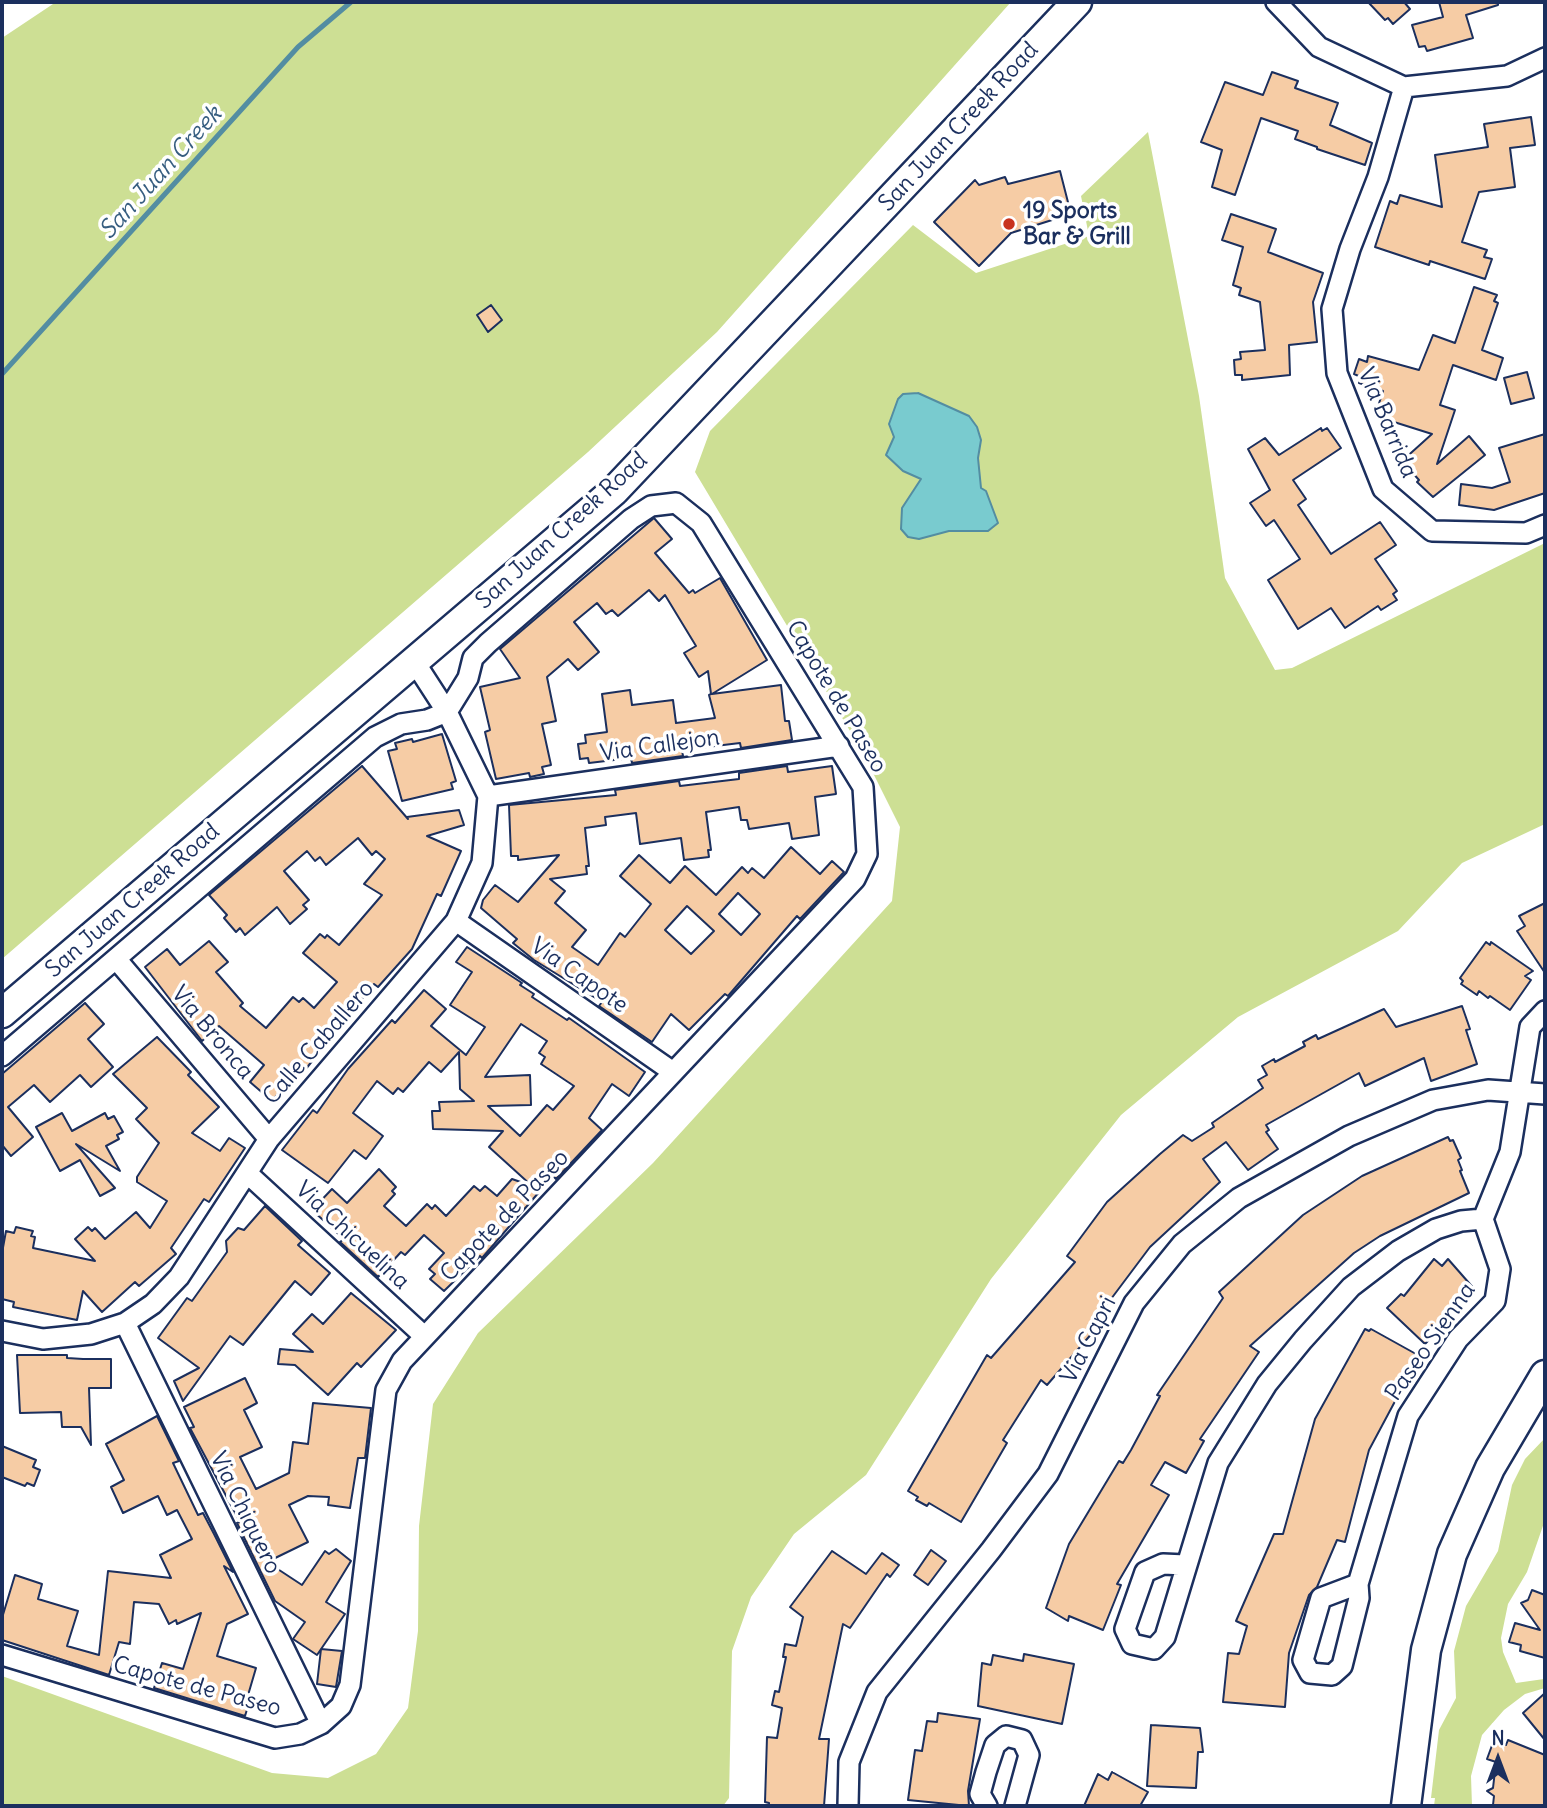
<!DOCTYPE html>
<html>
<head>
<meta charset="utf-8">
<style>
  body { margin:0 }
  #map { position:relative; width:1547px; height:1808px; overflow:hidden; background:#fff; font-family:Delius,sans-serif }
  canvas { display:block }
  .frame { position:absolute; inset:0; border:4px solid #1b2f5e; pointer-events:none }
  .north { position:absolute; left:1463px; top:1724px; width:70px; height:70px; -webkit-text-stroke:5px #fff; paint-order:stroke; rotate:0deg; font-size:19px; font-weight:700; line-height:28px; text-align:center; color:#1b2f5e }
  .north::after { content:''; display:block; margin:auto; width:24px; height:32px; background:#1b2f5e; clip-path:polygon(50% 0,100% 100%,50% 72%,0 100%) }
</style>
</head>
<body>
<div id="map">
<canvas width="1547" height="1808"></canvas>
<div class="frame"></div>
<div class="north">N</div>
</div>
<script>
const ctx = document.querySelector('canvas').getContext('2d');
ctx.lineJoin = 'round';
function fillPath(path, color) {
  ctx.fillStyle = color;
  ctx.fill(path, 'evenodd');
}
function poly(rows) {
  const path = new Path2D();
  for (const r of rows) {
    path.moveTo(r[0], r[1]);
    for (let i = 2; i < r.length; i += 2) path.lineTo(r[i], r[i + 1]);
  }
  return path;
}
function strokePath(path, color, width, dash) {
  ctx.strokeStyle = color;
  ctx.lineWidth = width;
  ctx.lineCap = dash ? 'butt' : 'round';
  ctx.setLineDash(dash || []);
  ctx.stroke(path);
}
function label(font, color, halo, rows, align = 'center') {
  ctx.font = font + ' Delius,sans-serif';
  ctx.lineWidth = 7;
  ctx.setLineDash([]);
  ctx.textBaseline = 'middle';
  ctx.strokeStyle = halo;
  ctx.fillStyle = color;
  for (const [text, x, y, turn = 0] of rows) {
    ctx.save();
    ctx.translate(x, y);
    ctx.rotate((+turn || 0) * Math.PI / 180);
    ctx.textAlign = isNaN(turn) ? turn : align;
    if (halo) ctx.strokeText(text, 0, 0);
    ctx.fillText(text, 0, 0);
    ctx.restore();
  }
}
fillPath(poly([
  [56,2,1011,2,717,332,588,452,2,959,2,38],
  [1148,132,1199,396,1225,578,1275,670,1292,668,1545,543,1545,824,1462,863,1398,931,1238,1017,1121,1115,991,1279,866,1475,794,1534,751,1597,732,1651,729,1798,723,1806,2,1806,2,1676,272,1773,328,1778,376,1754,408,1708,418,1631,419,1526,433,1404,478,1333,653,1163,892,901,900,827,862,751,695,472,710,431,913,225,976,273,1089,236,1081,196],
  [1545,1438,1545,1520,1527,1572,1508,1604,1501,1638,1503,1652,1516,1683,1544,1679,1545,1688,1525,1694,1504,1710,1482,1735,1471,1776,1472,1806,1434,1806,1435,1798,1431,1798,1439,1730,1456,1698,1454,1651,1466,1606,1498,1551,1512,1485,1525,1459]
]), '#cddf94');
const water = poly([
  [918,393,969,416,977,427,981,440,978,458,981,488,986,491,998,523,988,531,949,531,919,539,908,537,901,529,902,508,921,479,903,471,886,455,894,437,889,424,898,399,903,394,918,393]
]);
fillPath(water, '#79cbcf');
strokePath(water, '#538da2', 2);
strokePath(poly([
  [2,374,298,47,351,2]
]), '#538da2', 5);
const building = poly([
  [1368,2,1404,2,1410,9,1393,24,1388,18,1385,20,1368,2],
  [1439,2,1498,2,1498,5,1466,15,1473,38,1427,51,1425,46,1419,47,1412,25,1443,17,1439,2],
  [1272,72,1298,81,1295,88,1338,103,1330,125,1372,143,1365,165,1317,149,1317,147,1295,139,1298,131,1261,118,1235,195,1212,187,1222,150,1201,142,1225,82,1263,95,1272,72],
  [1531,117,1535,145,1510,148,1515,187,1479,192,1462,242,1487,250,1484,257,1492,259,1485,279,1430,261,1429,265,1375,247,1390,201,1397,204,1400,195,1442,207,1435,155,1488,147,1484,124,1531,117],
  [1060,171,1071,214,1011,233,979,266,934,222,975,180,979,185,1005,177,1008,184,1060,171],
  [1231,214,1276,229,1268,252,1323,273,1313,302,1317,342,1289,345,1290,375,1242,380,1242,375,1235,375,1234,360,1241,359,1240,352,1265,350,1260,302,1239,295,1241,288,1233,285,1243,247,1222,240,1231,214],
  [1474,287,1497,295,1494,301,1498,303,1482,350,1503,358,1496,380,1453,365,1440,405,1455,410,1437,464,1469,436,1485,455,1433,497,1417,482,1419,480,1402,461,1432,434,1375,416,1383,391,1359,383,1361,377,1354,374,1359,359,1367,362,1368,356,1419,370,1433,335,1455,343,1474,287],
  [491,305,502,320,488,332,477,315,491,305],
  [1527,372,1534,398,1511,404,1504,378,1527,372],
  [1321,428,1322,431,1327,428,1341,448,1293,480,1306,499,1298,505,1331,554,1380,522,1396,545,1375,559,1397,591,1393,594,1397,600,1381,610,1378,606,1345,628,1331,608,1298,629,1268,580,1300,559,1274,520,1266,526,1250,503,1270,490,1248,449,1265,438,1279,455,1321,428],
  [1545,434,1545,493,1494,510,1459,505,1461,484,1492,488,1510,482,1499,448,1545,434],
  [654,518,672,539,655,553,689,593,693,590,695,593,720,578,767,660,712,694,781,685,785,721,789,721,792,740,741,748,740,743,682,750,683,756,632,763,631,758,589,763,588,758,580,759,578,744,586,743,585,735,607,732,602,694,630,690,632,705,673,700,676,723,715,718,709,695,711,694,708,671,699,677,684,653,696,646,665,595,659,601,649,590,618,616,612,610,606,614,597,603,574,622,599,652,578,670,568,659,547,677,556,721,542,724,551,765,542,767,544,774,530,777,529,773,496,779,485,732,490,730,480,687,520,678,500,649,654,518],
  [442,734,456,781,451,783,453,789,402,801,388,751,397,749,395,743,412,739,413,742,442,734],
  [362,766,408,819,407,817,459,810,464,825,427,836,461,851,441,896,437,894,412,949,378,987,374,984,305,1070,301,1067,272,1101,250,1082,264,1065,219,1026,202,1041,145,967,167,949,180,965,209,941,228,962,216,972,243,1003,240,1006,266,1028,293,997,299,1002,303,998,314,1008,337,982,303,953,320,934,325,938,327,935,339,945,382,895,364,884,385,859,376,851,372,855,358,838,326,865,320,857,315,861,307,851,284,871,309,900,303,905,307,909,290,924,277,907,245,935,240,928,236,932,224,918,227,915,209,895,362,766],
  [787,766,788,772,832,766,836,794,815,797,819,835,792,839,789,823,749,829,747,820,741,820,739,807,706,812,711,850,708,850,709,857,684,860,681,838,640,844,636,813,605,817,606,825,585,828,589,866,586,866,587,874,550,879,565,891,555,903,586,930,572,947,598,965,620,933,625,937,651,904,620,876,639,855,670,883,685,866,716,895,742,867,748,873,752,868,764,878,791,847,820,874,832,861,844,872,800,919,797,916,728,996,725,994,689,1030,671,1014,652,1042,599,1006,602,1002,534,960,513,943,517,939,481,908,483,900,495,885,518,902,559,855,518,860,518,856,511,856,509,805,616,795,615,790,679,781,680,786,739,779,739,773,787,766],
  [738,893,760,914,741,935,719,914,738,893],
  [687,906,714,931,691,954,665,930,687,906],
  [1545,903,1545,973,1517,931,1525,926,1519,916,1545,903],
  [1486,942,1490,945,1491,942,1533,971,1525,976,1531,980,1510,1010,1490,996,1488,998,1479,991,1477,995,1461,984,1463,981,1460,978,1486,942],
  [467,947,522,983,520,985,534,994,532,997,567,1020,569,1018,645,1072,629,1096,612,1084,589,1118,602,1130,556,1179,553,1176,482,1258,480,1256,444,1291,430,1279,435,1274,429,1269,444,1253,424,1235,405,1255,401,1252,378,1277,340,1242,344,1239,312,1210,332,1189,347,1203,379,1169,396,1187,392,1191,395,1194,384,1206,406,1226,427,1204,432,1209,435,1205,446,1216,474,1186,480,1191,485,1186,497,1196,512,1179,532,1186,489,1147,503,1131,433,1129,432,1111,440,1111,439,1102,474,1101,460,1089,459,1052,441,1072,429,1062,403,1092,398,1088,393,1094,377,1081,353,1113,383,1136,366,1159,354,1150,328,1183,282,1150,313,1110,317,1113,348,1069,392,1020,395,1023,424,990,446,1009,431,1026,466,1055,485,1027,450,1005,472,972,456,962,467,947],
  [521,1024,547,1041,539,1053,545,1057,541,1064,574,1086,553,1110,547,1105,520,1136,488,1106,531,1105,530,1075,485,1077,521,1024],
  [85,1003,104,1024,88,1039,113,1067,91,1087,80,1075,50,1102,34,1085,8,1107,33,1137,11,1156,2,1145,2,1074,85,1003],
  [1462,1006,1470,1029,1466,1030,1477,1064,1431,1081,1424,1058,1365,1086,1359,1073,1266,1125,1269,1130,1266,1132,1278,1149,1248,1170,1226,1142,1203,1159,1220,1182,1150,1247,1102,1311,1107,1316,1047,1385,1041,1380,1003,1440,1007,1443,961,1522,929,1503,927,1506,916,1500,918,1497,908,1491,987,1355,991,1358,1075,1262,1067,1256,1107,1202,1160,1154,1183,1135,1192,1141,1214,1127,1212,1123,1263,1088,1258,1080,1267,1075,1262,1066,1274,1059,1275,1062,1305,1046,1303,1042,1316,1035,1318,1039,1384,1009,1396,1027,1462,1006],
  [157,1037,191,1072,188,1075,219,1107,192,1133,220,1151,229,1138,245,1148,209,1202,204,1199,171,1248,176,1254,139,1286,135,1282,102,1312,83,1291,77,1320,13,1307,14,1302,2,1299,2,1253,6,1231,14,1233,16,1227,33,1231,31,1236,35,1237,33,1248,95,1261,75,1239,88,1227,92,1231,95,1228,105,1239,136,1212,150,1228,167,1201,137,1182,137,1177,159,1143,136,1119,147,1108,113,1074,157,1037],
  [62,1113,72,1131,105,1113,108,1119,114,1116,123,1132,117,1135,119,1139,106,1146,120,1171,76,1144,115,1188,100,1196,80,1160,60,1171,36,1127,62,1113],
  [1448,1137,1450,1141,1453,1140,1461,1158,1458,1160,1462,1170,1460,1171,1469,1193,1380,1236,1354,1253,1250,1346,1259,1352,1200,1439,1204,1441,1186,1473,1165,1462,1151,1485,1169,1495,1117,1584,1121,1585,1103,1630,1069,1616,1068,1621,1046,1608,1069,1544,1119,1461,1123,1463,1131,1450,1160,1396,1157,1395,1223,1298,1219,1292,1303,1215,1362,1176,1448,1137],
  [265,1206,302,1241,298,1245,330,1273,311,1295,295,1281,243,1345,230,1336,183,1401,174,1381,199,1368,158,1338,187,1298,192,1301,227,1252,226,1241,238,1228,244,1230,265,1206],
  [1434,1259,1442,1266,1448,1259,1476,1291,1425,1344,1387,1308,1401,1294,1404,1296,1434,1259],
  [351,1293,396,1330,361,1367,357,1363,328,1395,295,1365,278,1364,280,1349,313,1352,293,1334,312,1314,323,1324,351,1293],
  [1365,1329,1369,1331,1371,1329,1416,1354,1411,1359,1416,1362,1369,1450,1345,1542,1337,1540,1317,1587,1309,1595,1289,1653,1285,1707,1223,1702,1228,1653,1239,1654,1247,1626,1236,1621,1274,1534,1283,1534,1315,1419,1365,1329],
  [17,1355,67,1355,67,1358,83,1359,111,1359,111,1388,89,1388,91,1445,81,1427,62,1427,61,1412,20,1413,17,1355],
  [245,1378,257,1403,244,1410,262,1447,240,1457,256,1489,289,1473,293,1442,308,1444,313,1403,371,1408,365,1458,358,1458,350,1508,328,1505,329,1497,308,1496,289,1505,308,1542,267,1562,302,1585,325,1551,329,1554,336,1549,351,1561,326,1602,345,1614,317,1655,293,1639,305,1622,275,1601,237,1523,240,1522,190,1428,194,1427,184,1407,245,1378],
  [157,1416,179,1461,173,1463,198,1515,203,1513,214,1534,233,1572,224,1566,248,1614,227,1624,217,1656,256,1668,246,1702,249,1703,245,1716,154,1688,162,1663,183,1669,201,1613,177,1624,176,1620,169,1624,159,1604,134,1602,130,1644,119,1642,109,1675,2,1640,2,1618,15,1575,42,1584,38,1599,78,1611,67,1646,99,1655,108,1571,171,1578,160,1555,192,1539,177,1510,167,1515,158,1496,123,1513,111,1487,124,1480,106,1444,157,1416],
  [2,1446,36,1460,33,1467,40,1470,34,1486,27,1483,25,1486,2,1477,2,1446],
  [931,1550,946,1561,928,1585,914,1575,931,1550],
  [832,1551,866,1574,882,1553,899,1565,890,1577,887,1574,850,1628,843,1624,819,1739,829,1739,824,1806,769,1806,769,1803,765,1802,767,1737,777,1738,782,1708,772,1705,775,1691,779,1692,786,1657,783,1657,785,1644,796,1646,803,1617,790,1607,832,1551],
  [1532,1590,1545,1595,1545,1658,1520,1651,1521,1645,1509,1642,1515,1623,1540,1630,1521,1603,1528,1600,1532,1590],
  [321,1649,342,1651,336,1687,317,1684,321,1649],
  [1024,1654,1074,1664,1062,1724,978,1706,982,1663,991,1665,993,1655,1023,1661,1024,1654],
  [1545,1693,1545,1740,1523,1713,1545,1693],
  [938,1713,980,1719,968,1791,969,1806,908,1800,915,1750,922,1751,927,1721,937,1722,938,1713],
  [1151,1725,1200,1728,1203,1752,1198,1752,1196,1788,1147,1786,1151,1725],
  [1494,1740,1506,1745,1508,1740,1545,1755,1545,1806,1493,1805,1494,1796,1487,1791,1493,1788,1496,1762,1487,1759,1494,1740],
  [1112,1772,1148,1792,1140,1806,1084,1806,1098,1774,1108,1780,1112,1772]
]);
fillPath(building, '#f6cca5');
strokePath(building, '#1b2f5e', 2);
const street = poly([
  [1276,2,1319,47,1404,87,1507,76,1545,58],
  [1404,87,1378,177,1350,249,1332,309,1337,373,1383,489,1432,531,1526,533,1545,525],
  [488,796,839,746],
  [456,921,673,1072],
  [117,960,269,1139],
  [2,1056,375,737,401,724,427,720,447,712,468,678,473,658,488,643,631,519,651,506,676,503,701,523,863,787,867,854,855,879,402,1361,386,1390,350,1685,341,1706,321,1724,300,1734,275,1738,2,1655],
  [247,1173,423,1335],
  [125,1323,321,1724],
  [2,1331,43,1339,91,1334,125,1323,153,1304,179,1277,269,1139,456,921,482,863,488,796,447,712,414,661],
  [1185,1565,1163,1564,1145,1572,1125,1629,1132,1644,1154,1649,1165,1637,1218,1463,1267,1384,1303,1340,1351,1287,1398,1251,1436,1229,1461,1221,1483,1219],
  [1358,1584,1321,1598,1303,1660,1310,1673,1332,1675,1342,1666,1359,1598,1358,1584,1408,1416,1458,1339,1495,1301,1500,1269,1483,1219,1510,1152,1530,1027,1545,1011],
  [848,1806,849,1762,877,1692,991,1550,1048,1474,1134,1303,1182,1244,1239,1198,1349,1136,1433,1100,1488,1090,1545,1094],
  [987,1806,980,1794,986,1772,995,1745,1006,1736,1022,1740,1029,1755,1015,1806]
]);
const secondary = poly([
  [2,1013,614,491,1077,2],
  [1406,1806,1426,1650,1452,1554,1490,1468,1545,1375]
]);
strokePath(street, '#1b2f5e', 24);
strokePath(secondary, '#1b2f5e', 33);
strokePath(street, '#fff', 19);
strokePath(secondary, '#fff', 28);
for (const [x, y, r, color] of [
  [1009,224,7,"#c8321e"]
]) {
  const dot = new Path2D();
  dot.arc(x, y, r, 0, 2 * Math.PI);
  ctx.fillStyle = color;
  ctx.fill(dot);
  strokePath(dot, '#fff', 2.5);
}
label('23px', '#1b2f5e', '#fff', [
  ["San Juan Creek Road",959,127,-47],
  ["Via Barrida",1387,423,67],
  ["San Juan Creek Road",562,531,-42],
  ["Capote de Paseo",836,697,59],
  ["Via Callejon",660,746,-8],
  ["San Juan Creek Road",133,901,-41],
  ["Via Capote",579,976,35],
  ["Via Bronca",212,1033,50],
  ["Calle Caballero",319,1043,-49],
  ["Capote de Paseo",505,1216,-46],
  ["Via Chicuelina",352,1236,43],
  ["Via Capri",1089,1340,-63],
  ["Paseo Sienna",1431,1342,-55],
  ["Via Chiquero",245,1513,64],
  ["Capote de Paseo",197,1687,15]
]);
label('bold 23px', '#1b2f5e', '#fff', [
  ["19 Sports",1023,211],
  ["Bar & Grill",1023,237]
], 'left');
label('italic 24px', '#375e80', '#fff', [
  ["San Juan Creek",161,173,-48]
]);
</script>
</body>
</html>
